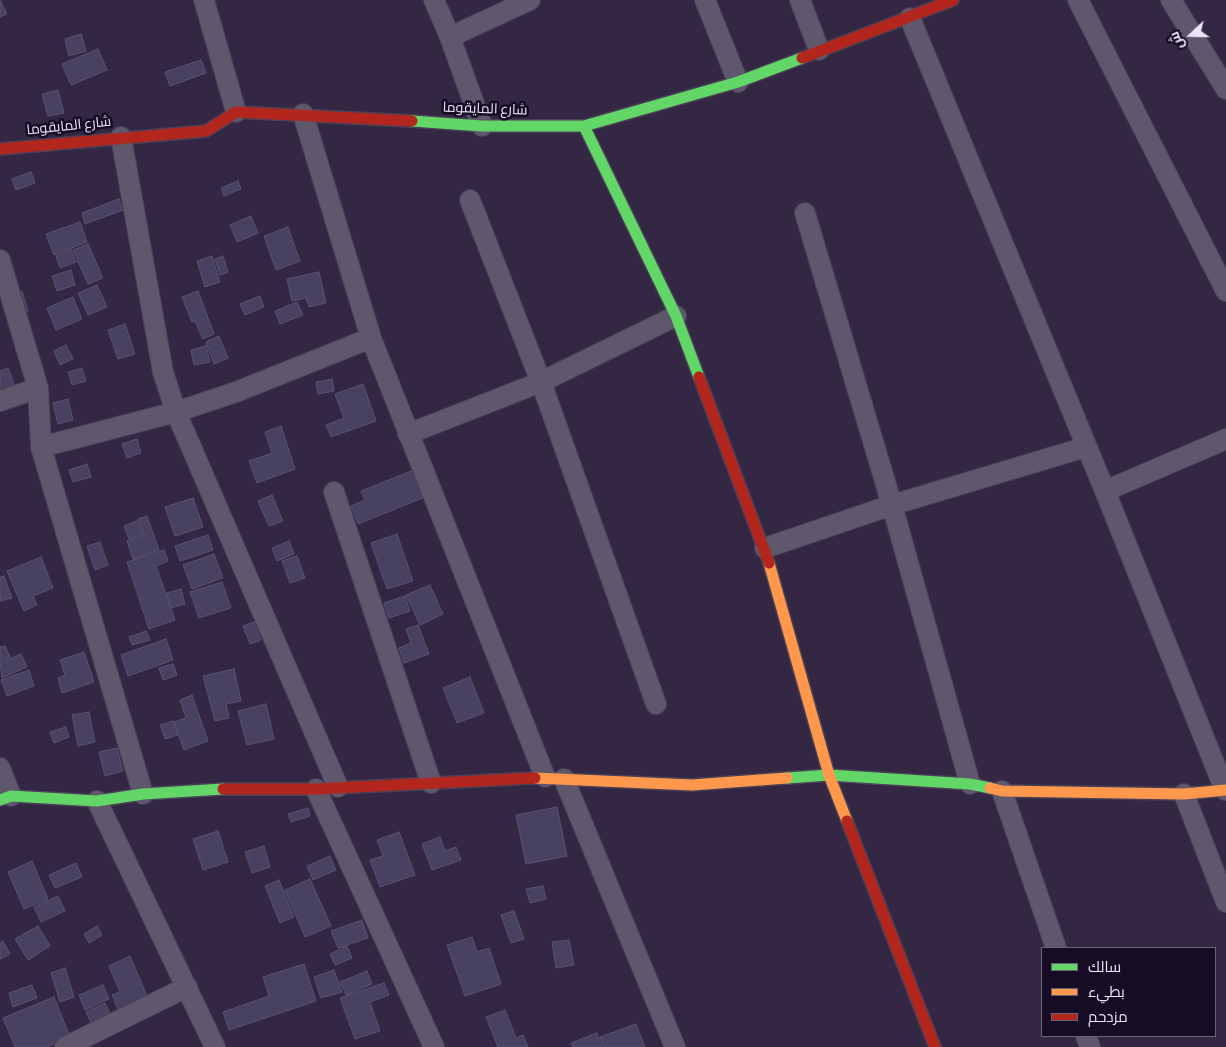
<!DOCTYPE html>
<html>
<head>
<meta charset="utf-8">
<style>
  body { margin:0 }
  #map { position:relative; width:1226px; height:1047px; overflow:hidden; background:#332744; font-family:"Source Sans 3",Cairo,sans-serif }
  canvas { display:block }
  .legend { position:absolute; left:1041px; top:947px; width:175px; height:90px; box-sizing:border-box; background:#160c24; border:1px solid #6c637a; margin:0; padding:6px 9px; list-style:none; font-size:15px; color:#ede6fb }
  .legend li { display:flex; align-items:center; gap:10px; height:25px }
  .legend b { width:25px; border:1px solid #6c637a }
  .north { position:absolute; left:1166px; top:10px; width:50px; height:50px; -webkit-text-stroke:4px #160c24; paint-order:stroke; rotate:249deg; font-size:14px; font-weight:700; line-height:20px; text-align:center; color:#ede6fb }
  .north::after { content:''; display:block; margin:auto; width:18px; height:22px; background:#ede6fb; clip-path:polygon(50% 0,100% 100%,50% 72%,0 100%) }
</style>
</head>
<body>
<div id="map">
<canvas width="1226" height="1047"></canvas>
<ul class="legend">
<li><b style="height:6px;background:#63d668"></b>سالك</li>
<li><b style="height:6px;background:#ff974d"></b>بطيء</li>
<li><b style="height:6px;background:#b3261e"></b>مزدحم</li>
</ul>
<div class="north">ش</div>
</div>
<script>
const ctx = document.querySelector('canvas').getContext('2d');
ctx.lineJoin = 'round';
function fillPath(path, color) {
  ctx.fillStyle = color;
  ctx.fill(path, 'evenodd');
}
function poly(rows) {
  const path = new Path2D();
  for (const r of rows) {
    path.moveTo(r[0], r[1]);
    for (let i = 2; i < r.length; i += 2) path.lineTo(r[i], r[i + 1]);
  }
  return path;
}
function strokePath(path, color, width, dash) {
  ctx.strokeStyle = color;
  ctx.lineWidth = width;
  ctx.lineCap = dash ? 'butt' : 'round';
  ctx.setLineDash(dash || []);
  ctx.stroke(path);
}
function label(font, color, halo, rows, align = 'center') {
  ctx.font = font + ' "Source Sans 3",Cairo,sans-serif';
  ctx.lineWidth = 5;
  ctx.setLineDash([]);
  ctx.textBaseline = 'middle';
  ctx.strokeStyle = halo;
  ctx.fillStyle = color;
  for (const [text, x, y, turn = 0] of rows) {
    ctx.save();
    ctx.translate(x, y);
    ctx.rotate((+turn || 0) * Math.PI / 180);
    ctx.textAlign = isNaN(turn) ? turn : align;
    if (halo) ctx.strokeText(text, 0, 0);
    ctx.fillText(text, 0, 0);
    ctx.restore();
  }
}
const building = poly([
  [0,0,7,14,0,17,0,0],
  [81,34,86,51,69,56,65,39,81,34],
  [98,49,107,70,71,85,62,64,98,49],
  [201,60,206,73,170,86,165,72,201,60],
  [58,90,64,113,48,116,42,94,58,90],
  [31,172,35,183,16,190,12,179,31,172],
  [238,181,241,189,224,196,221,188,238,181],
  [119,199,123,210,85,224,82,213,119,199],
  [251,216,258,233,237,242,230,225,251,216],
  [80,222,87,242,54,255,46,234,80,222],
  [288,227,300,261,276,270,264,236,288,227],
  [88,244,103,278,88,284,73,250,88,244],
  [71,250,76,262,60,268,56,256,71,250],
  [212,256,220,282,205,287,197,261,212,256],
  [223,256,228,272,220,275,215,259,223,256],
  [71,270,75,285,57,291,52,276,71,270],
  [319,272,326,303,309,307,306,298,292,301,287,279,319,272],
  [97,285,107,307,88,315,78,293,97,285],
  [22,291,28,311,19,314,13,293,22,291],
  [198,291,214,334,203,339,195,321,192,322,182,297,198,291],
  [260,296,264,307,245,315,240,304,260,296],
  [73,297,82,319,56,330,47,308,73,297],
  [297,302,303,315,280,324,275,311,297,302],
  [125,324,135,354,118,359,108,330,125,324],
  [219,336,228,358,214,364,206,342,219,336],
  [66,345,73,359,60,365,54,351,66,345],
  [206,346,210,362,194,365,191,350,206,346],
  [8,368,17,392,0,398,0,371,8,368],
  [82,368,86,381,72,385,68,372,82,368],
  [332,379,334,391,318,394,316,382,332,379],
  [363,384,376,421,331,437,326,425,344,418,335,394,363,384],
  [68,399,73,420,58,424,53,403,68,399],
  [281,426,295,469,257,483,249,461,272,453,265,432,281,426],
  [137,439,141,453,127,458,122,444,137,439],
  [87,464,91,477,73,482,69,470,87,464],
  [414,470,425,497,358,524,351,506,365,500,361,491,414,470],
  [272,495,283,521,269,526,258,501,272,495],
  [193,498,203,527,175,536,165,507,193,498],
  [147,516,159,550,133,559,127,541,144,535,138,519,147,516],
  [137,521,142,534,129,539,124,526,137,521],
  [397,534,413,581,387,589,371,543,397,534],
  [208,535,213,550,180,561,175,546,208,535],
  [289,541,294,554,277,561,272,548,289,541],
  [100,542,108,565,95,570,87,546,100,542],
  [164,550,168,561,156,566,175,620,149,629,127,562,164,550],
  [214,554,223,578,192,589,183,565,214,554],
  [297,556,305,578,290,583,282,561,297,556],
  [41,557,53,588,33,596,37,605,24,611,7,571,41,557],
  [4,576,12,598,0,601,0,577,4,576],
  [222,582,231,608,199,618,190,592,222,582],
  [430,585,443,614,420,625,406,595,430,585],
  [181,589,185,604,171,608,167,593,181,589],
  [405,596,410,611,389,618,384,603,405,596],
  [254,622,261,640,250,644,243,626,254,622],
  [418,625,429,654,404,663,399,648,411,643,406,629,418,625],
  [146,631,150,640,132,645,129,637,146,631],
  [166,639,173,660,128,676,121,655,166,639],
  [5,646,10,657,0,661,0,647,5,646],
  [84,652,94,682,62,693,58,678,65,675,60,660,84,652],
  [21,654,27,667,2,678,0,663,21,654],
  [173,664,177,675,163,680,159,668,173,664],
  [234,669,241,701,226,704,229,718,215,721,203,676,234,669],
  [29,670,34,686,7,696,1,680,29,670],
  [470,677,484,713,457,723,443,688,470,677],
  [192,695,208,741,184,750,174,722,186,718,180,700,192,695],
  [266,704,274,739,247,745,238,711,266,704],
  [89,712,95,742,78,746,72,715,89,712],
  [173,721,178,735,165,739,160,725,173,721],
  [66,727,69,737,54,743,50,732,66,727],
  [117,748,123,771,105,776,99,752,117,748],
  [557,807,567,856,526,864,516,815,557,807],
  [308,808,310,816,291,822,288,814,308,808],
  [218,831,228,862,203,870,193,839,218,831],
  [399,832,415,875,380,887,370,860,383,856,377,840,399,832],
  [440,837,445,851,456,847,461,860,432,870,422,844,440,837],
  [264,846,270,867,252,873,245,852,264,846],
  [330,856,336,870,313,880,307,866,330,856],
  [32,861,48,899,24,909,8,872,32,861],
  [76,863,82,877,55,888,49,875,76,863],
  [310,879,331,926,305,937,285,890,310,879],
  [279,880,294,917,280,923,265,886,279,880],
  [543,886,546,899,530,903,526,889,543,886],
  [58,896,65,911,41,922,34,907,58,896],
  [514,911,524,939,511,943,501,915,514,911],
  [362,920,368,938,338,948,331,931,362,920],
  [38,926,50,946,28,960,15,939,38,926],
  [97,926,102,935,89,943,84,934,97,926],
  [472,937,477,952,489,948,501,984,465,996,447,945,472,937],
  [569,940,574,965,556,968,552,942,569,940],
  [3,941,10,954,0,959,0,943,3,941],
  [347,946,352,958,335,965,330,954,347,946],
  [130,956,147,996,118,1009,112,995,120,992,109,966,130,956],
  [304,964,316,1001,229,1030,223,1012,269,996,263,977,304,964],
  [65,968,74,997,60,1002,51,973,65,968],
  [334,970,342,992,321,998,314,977,334,970],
  [367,971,372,984,346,995,340,982,367,971],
  [384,983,389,995,370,1002,380,1031,355,1039,340,998,384,983],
  [32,985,37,998,13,1007,9,993,32,985],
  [103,985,109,999,85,1010,79,995,103,985],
  [54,997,70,1037,47,1047,15,1047,3,1018,54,997],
  [105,1003,111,1016,92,1025,86,1012,105,1003],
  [505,1010,516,1038,523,1035,528,1047,498,1047,486,1017,505,1010],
  [636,1024,645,1047,604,1047,600,1037,636,1024],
  [597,1033,602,1047,573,1047,571,1043,597,1033]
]);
fillPath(building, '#484162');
strokePath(building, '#59546c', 1);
const street = poly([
  [204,0,236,112],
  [434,0,450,37,482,126],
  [705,0,738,82],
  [800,0,819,50],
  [1078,0,1226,291],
  [1171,0,1226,89],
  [910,18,1105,491,1225,790],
  [450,37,530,0],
  [303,114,371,338,545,777],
  [121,137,163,372,176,412,338,787],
  [470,200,541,382,656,704],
  [805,213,892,505,970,784],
  [0,260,38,388,41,447,143,794],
  [0,401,38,388],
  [408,434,541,382,676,316],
  [41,447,176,412,236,392,371,338],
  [1105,491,1226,439],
  [334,492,431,783],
  [765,548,892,505,1086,447],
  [0,768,11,796],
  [564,779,675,1047],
  [316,789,434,1047],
  [1002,791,1056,948],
  [1184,794,1226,902],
  [97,801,215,1047],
  [1086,1036,1090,1047],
  [65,1047,187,987]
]);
const fast = poly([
  [412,121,482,126,584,126,738,82,802,58],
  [584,126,676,316,699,377],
  [787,778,829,775,970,784,990,788],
  [0,800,11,796,97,801,143,794,223,789]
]);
const slow = poly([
  [769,563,829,775,847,821],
  [535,778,692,785,787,778],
  [990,788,1002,791,1184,794,1226,790]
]);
const jam = poly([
  [802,58,953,0],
  [0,149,206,131,236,112,412,121],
  [699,377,769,563],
  [223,789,316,789,535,778],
  [847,821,935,1047]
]);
strokePath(street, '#494056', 22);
strokePath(fast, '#494056', 14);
strokePath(slow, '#494056', 14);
strokePath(jam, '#494056', 14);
strokePath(street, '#5f576c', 20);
strokePath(fast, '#63d668', 11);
strokePath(slow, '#ff974d', 11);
strokePath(jam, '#b3261e', 11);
label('14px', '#ede6fb', '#160c24', [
  ["شارع المايقوما",485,110,2],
  ["شارع المايقوما",69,127,-6]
]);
</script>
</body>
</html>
